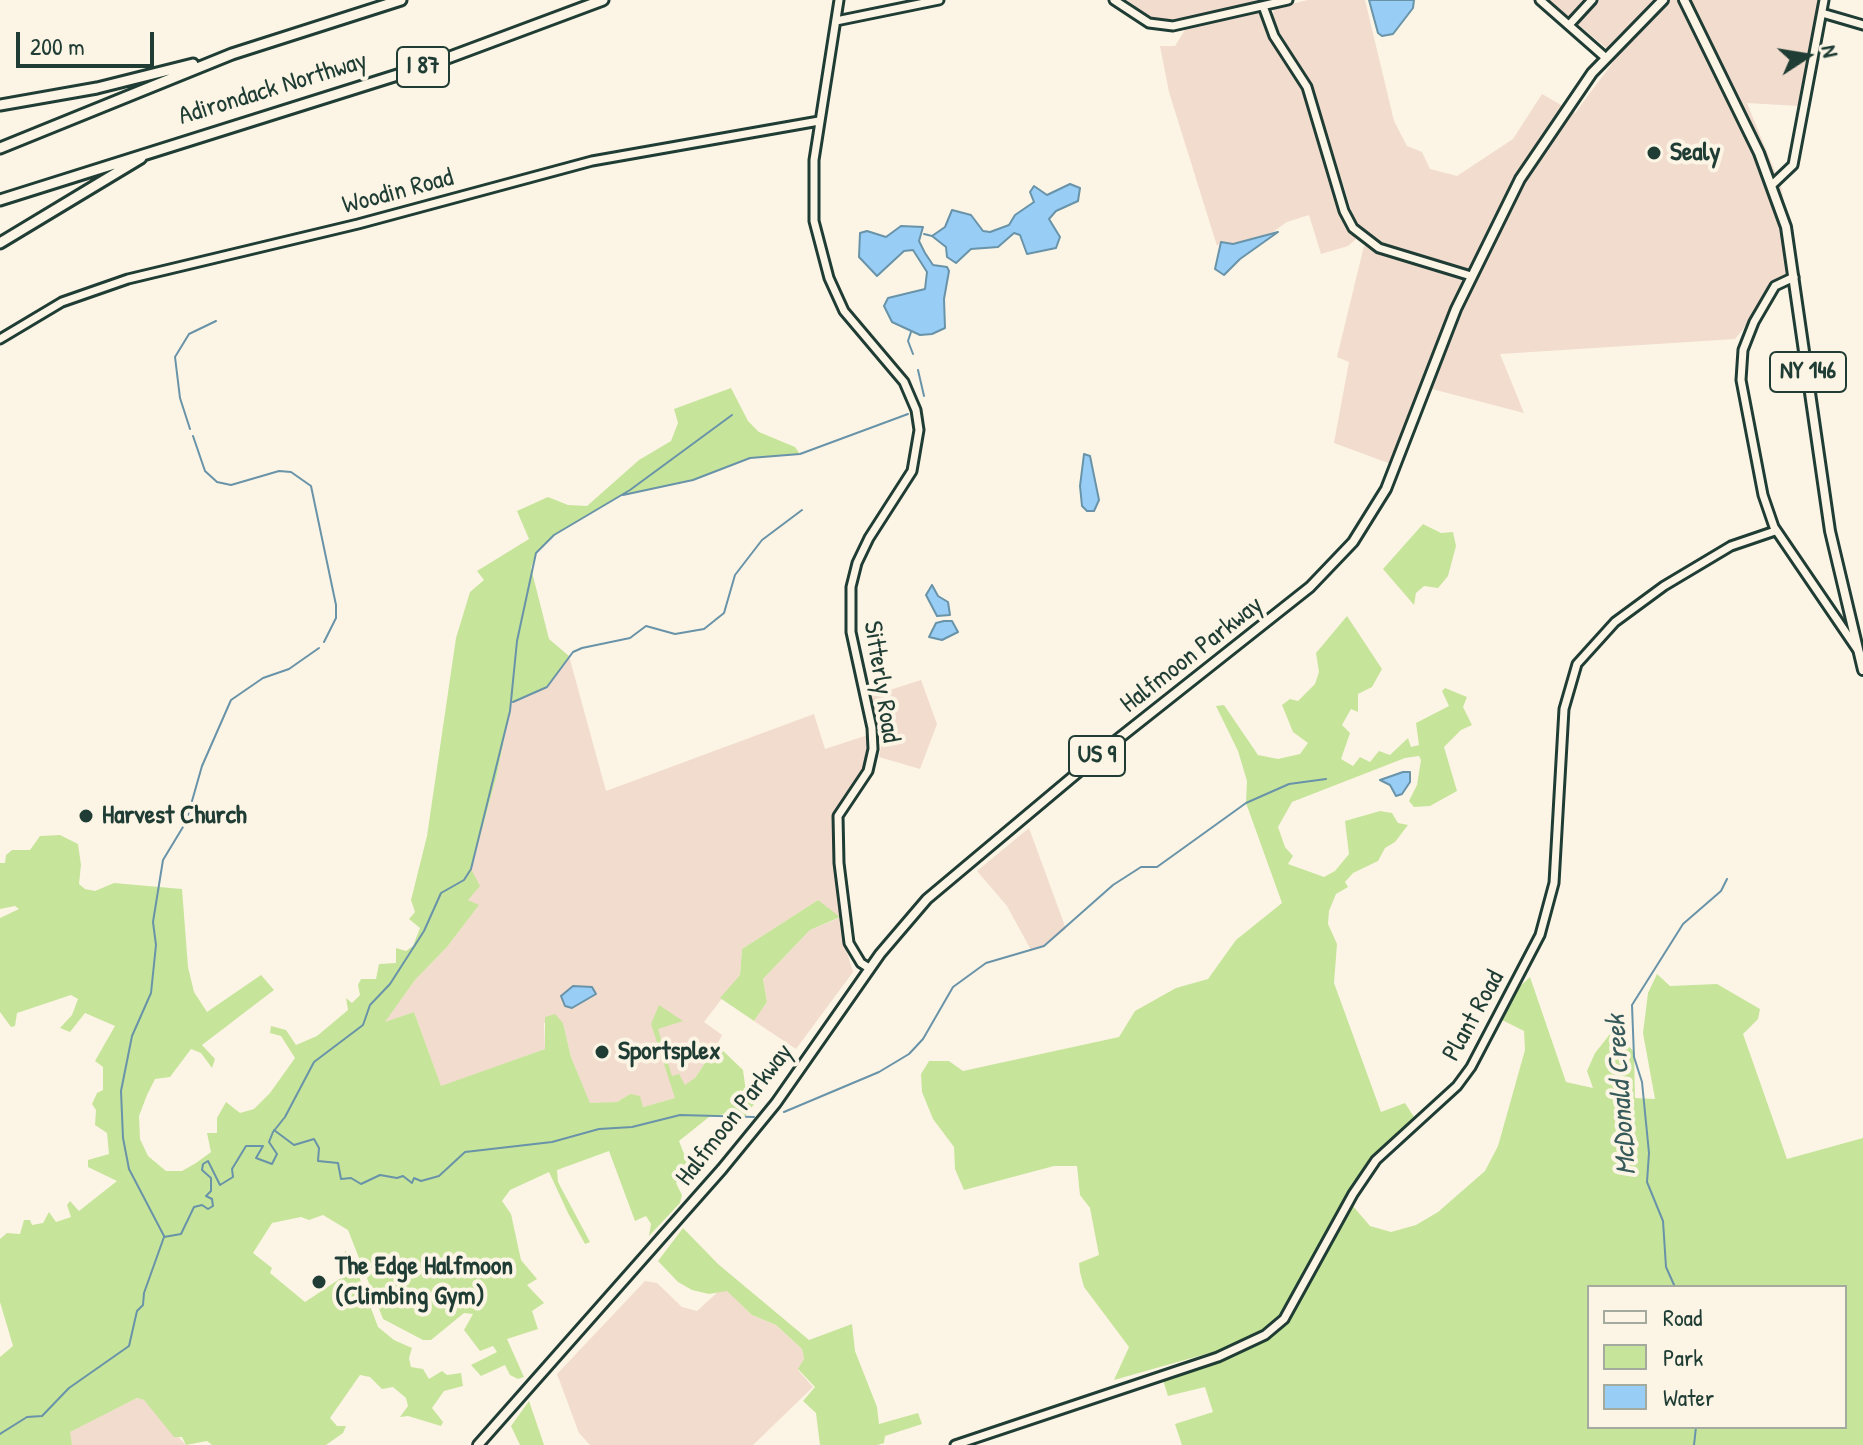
<!DOCTYPE html>
<html>
<head>
<meta charset="utf-8">
<style>
  body { margin:0 }
  #map { position:relative; width:1863px; height:1445px; overflow:hidden; background:#fcf5e5; font-family:"Patrick Hand",sans-serif }
  canvas { display:block }
  .legend { position:absolute; left:1587px; top:1285px; width:260px; height:144px; box-sizing:border-box; background:#fcf5e5; border:2px solid #a4ab9e; margin:0; padding:10px 14px; list-style:none; font-size:24px; color:#1f3d34 }
  .legend li { display:flex; align-items:center; gap:16px; height:40px }
  .legend b { width:40px; border:2px solid #a4ab9e }
  .north { position:absolute; left:1767px; top:16px; width:80px; height:80px; -webkit-text-stroke:6px #fcf5e5; paint-order:stroke; rotate:78deg; font-size:22px; font-weight:700; line-height:32px; text-align:center; color:#1f3d34 }
  .north::after { content:''; display:block; margin:auto; width:28px; height:36px; background:#1f3d34; clip-path:polygon(50% 0,100% 100%,50% 72%,0 100%) }
  .scale { position:absolute; left:16px; top:32px; width:138px; height:36px; box-sizing:border-box; border:4px solid #1f3d34; border-top:0; padding-left:10px; font-size:24px; line-height:28px; white-space:nowrap; color:#1f3d34; -webkit-text-stroke:6px #fcf5e5; paint-order:stroke }
</style>
</head>
<body>
<div id="map">
<canvas width="1863" height="1445"></canvas>
<ul class="legend">
<li><b style="height:10px;background:#fcf5e5"></b>Road</li>
<li><b style="height:22px;background:#c7e49b"></b>Park</li>
<li><b style="height:22px;background:#98cdf6"></b>Water</li>
</ul>
<div class="north">N</div>
<div class="scale">200 m</div>
</div>
<script>
const ctx = document.querySelector('canvas').getContext('2d');
ctx.lineJoin = 'round';
function fillPath(path, color) {
  ctx.fillStyle = color;
  ctx.fill(path, 'evenodd');
}
function poly(rows) {
  const path = new Path2D();
  for (const r of rows) {
    path.moveTo(r[0], r[1]);
    for (let i = 2; i < r.length; i += 2) path.lineTo(r[i], r[i + 1]);
  }
  return path;
}
function strokePath(path, color, width, dash) {
  ctx.strokeStyle = color;
  ctx.lineWidth = width;
  ctx.lineCap = dash ? 'butt' : 'round';
  ctx.setLineDash(dash || []);
  ctx.stroke(path);
}
function label(font, color, halo, rows, align = 'center') {
  ctx.font = font + ' "Patrick Hand",sans-serif';
  ctx.lineWidth = 8;
  ctx.setLineDash([]);
  ctx.textBaseline = 'middle';
  ctx.strokeStyle = halo;
  ctx.fillStyle = color;
  for (const [text, x, y, turn = 0] of rows) {
    ctx.save();
    ctx.translate(x, y);
    ctx.rotate((+turn || 0) * Math.PI / 180);
    ctx.textAlign = isNaN(turn) ? turn : align;
    if (halo) ctx.strokeText(text, 0, 0);
    ctx.fillText(text, 0, 0);
    ctx.restore();
  }
}
fillPath(poly([
  [1126,0,1273,0,1174,21,1156,20],
  [1308,0,1365,0,1394,121,1407,146,1422,152,1430,169,1457,176,1513,139,1542,94,1575,113,1617,57,1549,0,1823,0,1799,106,1747,103,1781,186,1796,263,1735,339,1500,354,1524,413,1432,389,1391,464,1334,443,1349,362,1337,357,1364,246,1382,245,1369,238,1354,219,1313,89,1272,19,1274,8],
  [1259,10,1281,53,1302,84,1345,220,1356,239,1348,246,1321,254,1309,215,1287,222,1273,232,1233,245,1221,242,1217,246,1169,92,1160,46,1175,46,1186,28],
  [569,656,606,791,814,714,825,749,868,735,870,742,865,770,842,800,834,823,841,933,853,972,796,1049,754,1021,767,1002,763,979,810,930,839,918,818,900,742,949,740,975,704,1022,722,1035,717,1045,695,1078,675,1098,643,1107,630,1094,617,1102,590,1104,571,1057,563,1023,544,1023,545,1049,441,1087,414,1012,384,1023,415,980,447,947,478,906,467,900,471,869,497,775,511,703,547,687],
  [921,680,937,724,920,769,879,757,881,747,871,696],
  [1029,828,1066,929,1044,946,1031,950,1007,906,977,871],
  [645,1281,657,1283,682,1307,697,1311,720,1290,727,1290,752,1315,776,1325,802,1349,804,1359,798,1370,813,1387,753,1445,590,1445,579,1433,557,1374],
  [137,1398,144,1400,186,1445,72,1445,69,1432]
]), '#f2dcce');
fillPath(poly([
  [731,388,748,421,759,432,795,447,800,454,750,458,693,480,621,495,554,535,536,553,531,568,549,639,569,656,547,687,511,703,497,775,471,869,480,886,468,900,479,905,447,947,415,980,385,1022,414,1012,441,1086,545,1049,545,1017,555,1014,563,1023,571,1057,590,1103,617,1102,630,1094,640,1096,643,1107,675,1098,651,1024,659,1005,683,1021,658,1029,672,1076,679,1074,685,1085,695,1078,717,1045,743,1070,746,1092,757,1100,744,1118,731,1113,709,1117,679,1141,690,1169,676,1183,682,1195,680,1203,649,1236,651,1224,646,1216,635,1221,609,1151,557,1170,558,1182,590,1242,585,1244,568,1213,549,1172,510,1190,502,1201,511,1214,521,1260,537,1279,527,1285,544,1303,532,1311,538,1329,507,1339,524,1377,518,1379,510,1375,505,1365,481,1376,471,1365,497,1352,493,1346,480,1351,464,1330,473,1314,464,1313,431,1340,423,1340,383,1319,348,1230,323,1215,309,1220,301,1217,272,1223,253,1253,272,1268,270,1273,305,1302,341,1278,345,1251,351,1255,378,1327,394,1340,412,1348,409,1358,411,1367,423,1369,429,1379,442,1371,447,1375,461,1373,463,1386,444,1391,432,1408,443,1422,441,1426,408,1416,400,1417,408,1406,406,1398,393,1387,382,1389,370,1377,360,1375,330,1418,337,1426,346,1426,343,1433,326,1445,212,1445,207,1441,186,1445,182,1437,174,1437,144,1400,137,1398,70,1432,72,1445,0,1445,0,1357,13,1346,0,1302,0,1239,7,1233,20,1234,24,1220,30,1220,32,1225,43,1223,49,1212,56,1222,71,1217,67,1205,70,1201,79,1211,117,1181,88,1167,88,1160,109,1154,107,1133,95,1125,96,1110,92,1104,97,1093,103,1090,103,1067,95,1061,115,1026,85,1013,70,1032,60,1028,72,1015,78,999,71,995,17,1013,15,1026,11,1027,0,1012,0,918,19,909,15,906,0,909,0,863,5,863,6,855,12,850,30,850,40,836,60,835,78,844,81,865,79,884,85,889,95,891,114,883,182,889,188,967,194,992,207,1012,261,975,274,990,202,1045,215,1059,212,1068,201,1053,191,1049,170,1077,155,1079,147,1095,139,1116,140,1139,148,1156,166,1171,182,1171,196,1163,211,1152,207,1133,217,1133,217,1118,226,1102,240,1113,254,1109,270,1093,295,1058,281,1036,270,1033,271,1026,286,1030,296,1045,317,1036,348,1010,346,998,352,1003,360,995,358,985,361,979,376,979,379,964,396,963,396,948,406,951,413,946,420,928,409,919,415,912,411,900,427,836,456,638,470,592,484,580,477,571,529,539,517,511,548,497,568,505,587,506,639,460,671,441,678,423,674,409],
  [1423,524,1441,533,1453,532,1456,546,1448,576,1438,588,1424,586,1416,593,1414,605,1383,569],
  [1347,616,1382,669,1372,687,1358,694,1358,712,1351,709,1342,725,1350,733,1341,759,1353,766,1360,757,1370,762,1379,751,1390,755,1408,738,1411,747,1419,745,1416,723,1449,706,1442,691,1445,688,1467,697,1463,707,1472,725,1461,730,1444,747,1457,791,1430,806,1414,807,1409,801,1417,785,1421,760,1419,756,1405,758,1292,802,1278,827,1285,847,1293,856,1288,864,1324,877,1335,871,1349,854,1345,821,1380,811,1392,813,1398,823,1408,825,1395,842,1385,848,1378,861,1353,873,1345,882,1348,887,1336,894,1329,911,1328,924,1337,944,1334,983,1381,1112,1405,1103,1414,1117,1406,1137,1388,1151,1352,1205,1370,1226,1391,1232,1416,1225,1438,1212,1485,1171,1498,1146,1525,1050,1524,1031,1502,1020,1518,988,1530,977,1566,1082,1593,1088,1587,1071,1595,1053,1614,1029,1634,1052,1635,1098,1655,1099,1643,1033,1648,993,1657,974,1670,986,1717,984,1760,1009,1758,1019,1743,1034,1787,1159,1863,1138,1863,1445,1182,1445,1175,1424,1213,1412,1205,1387,1168,1396,1163,1380,1194,1368,1213,1352,1114,1380,1129,1347,1084,1287,1080,1272,1079,1263,1099,1255,1090,1208,1080,1195,1077,1166,1054,1166,964,1190,955,1169,954,1147,933,1119,922,1092,921,1074,929,1061,949,1061,963,1071,1119,1037,1135,1011,1176,988,1208,979,1236,940,1282,903,1246,803,1247,781,1238,751,1216,706,1224,705,1258,755,1278,759,1300,754,1308,743,1293,732,1282,705,1290,699,1298,701,1315,684,1319,672,1316,653],
  [1589,1287,1845,1287,1845,1427,1589,1427],
  [818,900,840,917,810,930,763,979,767,1002,754,1021,720,998,740,975,742,949],
  [683,1228,718,1264,809,1340,852,1324,855,1351,877,1407,879,1424,918,1413,922,1424,885,1436,884,1443,877,1445,820,1445,816,1413,803,1401,815,1387,798,1369,804,1359,802,1349,776,1325,752,1315,727,1291,709,1294,692,1290,678,1282,658,1261],
  [529,1401,541,1436,544,1445,520,1445,511,1426]
]), '#c7e49b');
const water = poly([
  [1369,0,1414,0,1413,8,1393,34,1382,36,1378,33,1369,0],
  [1070,184,1080,188,1078,201,1056,211,1049,219,1060,237,1056,248,1027,254,1020,235,1014,233,998,247,971,249,956,263,947,257,946,247,932,236,945,227,952,210,971,215,983,231,990,232,1009,225,1015,215,1034,202,1030,192,1034,186,1047,195,1070,184],
  [901,226,923,227,919,241,925,253,933,265,947,267,949,271,944,299,945,328,932,334,920,335,892,322,884,306,888,298,925,289,927,272,913,250,904,251,877,276,859,257,860,233,867,231,886,237,901,226],
  [1278,232,1240,259,1224,275,1215,269,1221,242,1233,244,1278,232],
  [1084,454,1090,456,1099,500,1094,511,1087,511,1082,506,1080,486,1084,454],
  [932,585,938,596,948,602,950,615,937,616,926,595,932,585],
  [944,621,952,621,958,632,942,640,929,637,936,623,944,621],
  [1403,772,1410,772,1410,782,1402,794,1396,796,1390,785,1380,780,1403,772],
  [573,986,592,987,596,994,572,1008,565,1006,561,996,573,986]
]);
fillPath(water, '#98cdf6');
strokePath(water, '#6893a8', 2);
strokePath(poly([
  [924,234,932,236],
  [911,332,908,341,913,354],
  [918,370,924,396],
  [190,429,180,398,175,357,189,334,216,321],
  [193,436,205,471,217,482,231,485,279,471,291,472,311,486,336,605,336,618,324,642],
  [623,495,693,480,750,458,800,454,908,414],
  [513,702,547,687,573,652,582,648,630,638,646,626,675,634,704,629,724,613,735,575,762,540,802,510],
  [784,1112,879,1072,909,1054,923,1039,953,987,986,963,1044,946,1113,885,1141,867,1157,867,1246,803,1289,784,1326,779],
  [274,1130,294,1145,314,1139,319,1148,318,1161,338,1163,341,1179,351,1178,361,1184,380,1175,397,1178,403,1176,412,1183,414,1178,421,1181,439,1176,465,1152,552,1142,599,1129,632,1127,680,1115,754,1117],
  [164,1236,129,1169,123,1138,121,1091,132,1036,151,993,156,945,153,922,163,860,186,822,202,766,231,700,263,678,289,669,319,648],
  [1675,1287,1666,1267,1663,1221,1647,1182,1649,1153,1642,1082,1634,1057,1632,1005,1683,924,1721,891,1727,879],
  [0,1434,27,1417,42,1416,69,1388,129,1346,137,1311,143,1305,144,1293,164,1237,181,1234,194,1207,202,1205,208,1209,213,1206,212,1199,206,1196,211,1191,211,1178,202,1170,203,1164,208,1161,220,1185,233,1177,232,1169,246,1146,263,1146,256,1158,272,1164,277,1154,269,1142,273,1132,285,1117,314,1062,363,1025,370,1005,390,984,424,931,441,893,464,880,471,869,510,711,517,641,536,553,554,535,630,490,732,415],
  [1694,1445,1696,1427]
]), '#6893a8', 2);
const secondary = poly([
  [839,0,814,160,814,221,829,278,844,311,904,382,916,410,919,430,912,471,869,538,857,563,851,587,851,632,872,728,873,749,868,771,838,816,839,863,849,943,861,963,869,968],
  [1114,0,1149,23,1173,26,1288,0],
  [1540,0,1606,58],
  [1263,6,1274,36,1307,87,1344,211,1353,228,1379,248,1471,276],
  [1822,13,1863,25],
  [836,21,939,0],
  [1569,25,1592,0],
  [1773,184,1793,165,1824,0],
  [1794,277,1775,286,1754,322,1743,350,1741,380,1763,495,1774,527,1857,649],
  [0,339,62,302,128,279,358,224,592,161,819,121],
  [955,1445,1218,1357,1265,1335,1284,1319,1353,1194,1376,1160,1457,1086,1471,1067,1540,935,1554,883,1564,709,1577,664,1615,622,1664,586,1731,546,1775,531]
]);
const primary = poly([
  [1684,0,1759,153,1786,227,1830,531,1863,670],
  [478,1445,722,1169,776,1103,880,954,927,899,1113,743,1310,587,1353,542,1386,489,1456,309,1520,179,1592,73,1663,0]
]);
const highway = poly([
  [0,105,97,88,193,64],
  [0,148,232,54,401,0],
  [0,200,426,66,603,0],
  [0,243,141,158]
]);
strokePath(secondary, '#1f3d34', 13);
strokePath(primary, '#1f3d34', 14);
strokePath(highway, '#1f3d34', 15);
strokePath(secondary, '#fcf5e5', 7);
strokePath(primary, '#fcf5e5', 8);
strokePath(highway, '#fcf5e5', 9);
for (const [x, y, r, color] of [
  [1654,153,8,"#1f3d34"],
  [86,816,8,"#1f3d34"],
  [602,1052,8,"#1f3d34"],
  [319,1282,8,"#1f3d34"]
]) {
  const dot = new Path2D();
  dot.arc(x, y, r, 0, 2 * Math.PI);
  ctx.fillStyle = color;
  ctx.fill(dot);
  strokePath(dot, '#fcf5e5', 3);
}
for (const [x, y, w] of [
  [423,67,52],
  [1808,372,76],
  [1097,756,56]
]) {
  const box = new Path2D();
  box.roundRect(x - w / 2, y - 20, w, 40, 6);
  ctx.fillStyle = '#fcf5e5';
  ctx.fill(box);
  strokePath(box, '#1f3d34', 2);
}
label('bold 24px', '#1f3d34', null, [
  ["I 87",423,67],
  ["NY 146",1808,372],
  ["US 9",1097,756]
]);
label('26px', '#1f3d34', '#fcf5e5', [
  ["Adirondack Northway",273,89,-17],
  ["Woodin Road",398,192,-15],
  ["Halfmoon Parkway",1192,655,-38],
  ["Sitterly Road",881,682,81],
  ["Plant Road",1474,1016,-61],
  ["Halfmoon Parkway",735,1115,-52]
]);
label('bold 26px', '#1f3d34', '#fcf5e5', [
  ["Sealy",1670,153],
  ["Harvest Church",102,816],
  ["Sportsplex",618,1052],
  ["The Edge Halfmoon",335,1267],
  ["(Climbing Gym)",335,1297]
], 'left');
label('italic 28px', '#375a5b', '#fcf5e5', [
  ["McDonald Creek",1622,1095,-94]
]);
</script>
</body>
</html>
